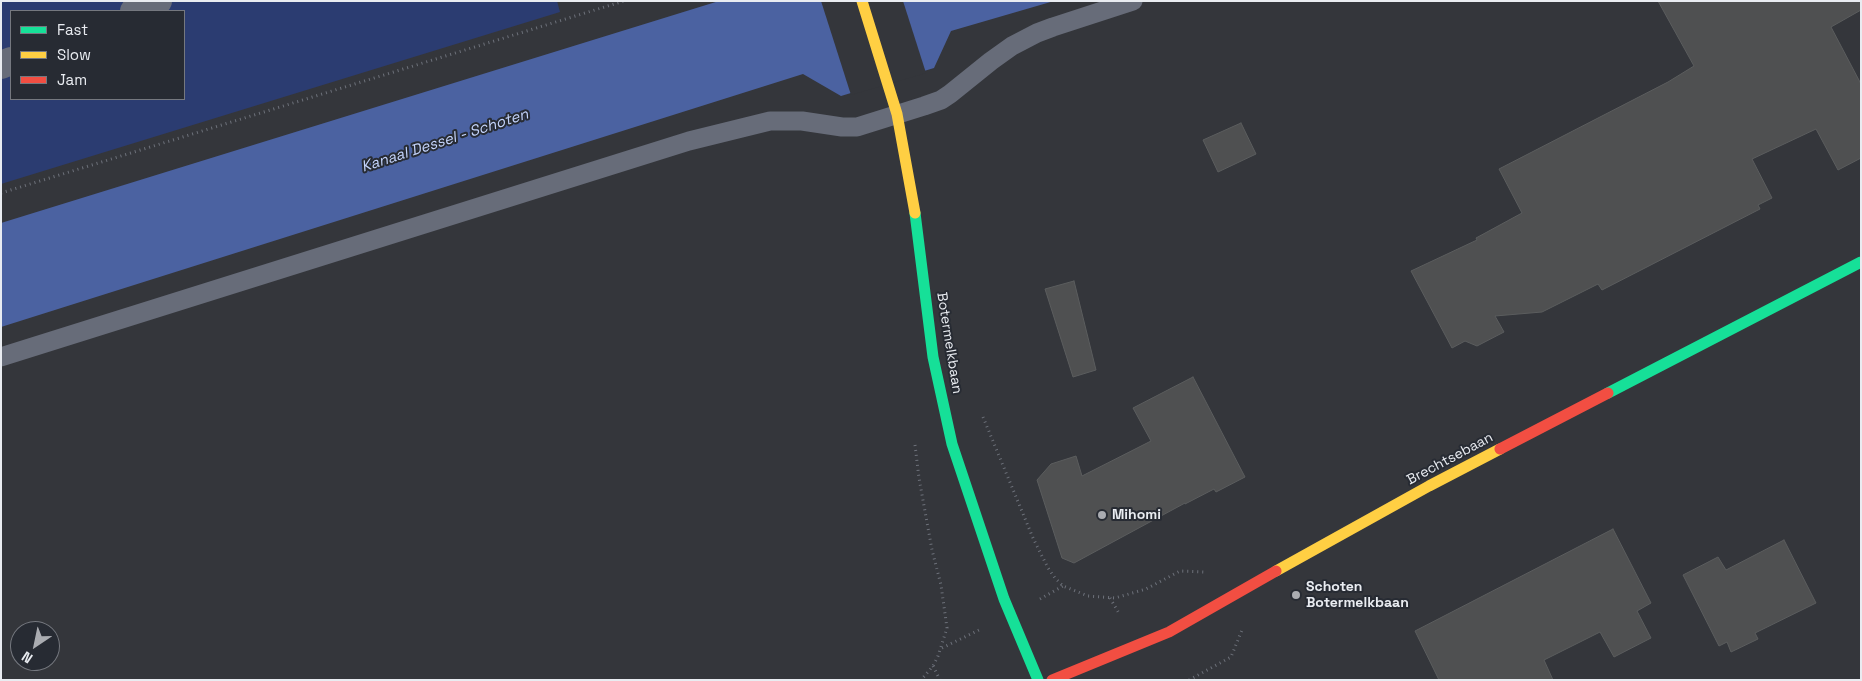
<!DOCTYPE html>
<html>
<head>
<meta charset="utf-8">
<style>
  body { margin:0 }
  #map { position:relative; width:1862px; height:681px; overflow:hidden; background:#34363b; font-family:"Space Grotesk",sans-serif }
  canvas { display:block }
  .frame { position:absolute; inset:0; border:2px solid #e9ecf1; pointer-events:none }
  .legend { position:absolute; left:10px; top:10px; width:175px; height:90px; box-sizing:border-box; background:#272b33; border:1px solid #75787f; margin:0; padding:6px 9px; list-style:none; font-size:15px; color:#e9ecf1 }
  .legend li { display:flex; align-items:center; gap:10px; height:25px }
  .legend b { width:25px; border:1px solid #75787f }
  .north { position:absolute; left:10px; top:621px; width:50px; height:50px; box-sizing:border-box; background:#272b33; border:1px solid #75787f; border-radius:50%; rotate:214deg; font-size:14px; font-weight:700; line-height:20px; text-align:center; color:#e9ecf1 }
  .north::after { content:''; display:block; margin:auto; width:18px; height:22px; background:#aaacb1; clip-path:polygon(50% 0,100% 100%,50% 72%,0 100%) }
</style>
</head>
<body>
<div id="map">
<canvas width="1862" height="681"></canvas>
<div class="frame"></div>
<ul class="legend">
<li><b style="height:6px;background:#16e098"></b>Fast</li>
<li><b style="height:6px;background:#ffcf43"></b>Slow</li>
<li><b style="height:6px;background:#f24e42"></b>Jam</li>
</ul>
<div class="north">N</div>
</div>
<script>
const ctx = document.querySelector('canvas').getContext('2d');
ctx.lineJoin = 'round';
function fillPath(path, color) {
  ctx.fillStyle = color;
  ctx.fill(path, 'evenodd');
}
function poly(rows) {
  const path = new Path2D();
  for (const r of rows) {
    path.moveTo(r[0], r[1]);
    for (let i = 2; i < r.length; i += 2) path.lineTo(r[i], r[i + 1]);
  }
  return path;
}
function strokePath(path, color, width, dash) {
  ctx.strokeStyle = color;
  ctx.lineWidth = width;
  ctx.lineCap = dash ? 'butt' : 'round';
  ctx.setLineDash(dash || []);
  ctx.stroke(path);
}
function label(font, color, halo, rows, align = 'center') {
  ctx.font = font + ' "Space Grotesk",sans-serif';
  ctx.lineWidth = 4;
  ctx.setLineDash([]);
  ctx.textBaseline = 'middle';
  ctx.strokeStyle = halo;
  ctx.fillStyle = color;
  for (const [text, x, y, turn = 0] of rows) {
    ctx.save();
    ctx.translate(x, y);
    ctx.rotate((+turn || 0) * Math.PI / 180);
    ctx.textAlign = isNaN(turn) ? turn : align;
    if (halo) ctx.strokeText(text, 0, 0);
    ctx.fillText(text, 0, 0);
    ctx.restore();
  }
}
fillPath(poly([
  [1,1,557,1,560,12,1,184],
  [11,11,184,11,184,99,11,99]
]), '#2b3c71');
fillPath(poly([
  [719,1,1054,1,951,31,934,68,841,96,803,74,1,327,1,223]
]), '#4b62a1');
fillPath(poly([
  [821,1,903,1,926,73,851,95]
]), '#34363b');
const building = poly([
  [1658,1,1861,1,1861,10,1831,27,1861,84,1861,158,1838,170,1816,129,1752,159,1772,198,1758,205,1760,209,1602,290,1598,284,1542,312,1495,316,1504,332,1477,346,1465,341,1452,348,1411,271,1477,240,1476,238,1522,213,1499,169,1668,82,1694,66,1658,1],
  [1241,123,1256,154,1218,172,1203,140,1241,123],
  [1074,281,1096,370,1073,377,1045,289,1074,281],
  [1193,377,1245,477,1216,492,1214,489,1185,504,1185,503,1074,563,1062,558,1037,480,1051,464,1076,456,1082,476,1151,441,1133,408,1193,377],
  [1613,529,1651,603,1637,611,1651,638,1614,657,1600,632,1544,660,1553,680,1439,680,1415,631,1613,529],
  [1784,540,1816,603,1755,633,1758,639,1731,652,1727,642,1719,646,1683,575,1718,557,1726,570,1784,540]
]);
fillPath(building, '#4f5051');
strokePath(building, '#5b5d5e', 1);
strokePath(poly([
  [1,193,624,1],
  [983,417,1033,538,1048,568,1055,578,1063,586,1088,596,1115,598,1146,589,1180,571,1204,572],
  [915,445,919,478,932,550,941,585,947,628,938,656,933,666,921,680],
  [1110,598,1120,615],
  [1040,599,1063,586],
  [942,648,981,629],
  [933,666,940,680],
  [1189,680,1231,657,1242,630]
]), '#6d717a', 3, [1, 4]);
strokePath(poly([
  [1,357,689,141,770,121,802,121,842,127,857,127,924,106,941,100,950,94,991,61,1012,46,1037,33,1053,27,1133,1]
]), '#676c79', 19);
strokePath(poly([
  [134,11,158,1],
  [1,65,11,61]
]), '#676c79', 28);
strokePath(poly([
  [915,213,933,357,952,444,1004,599,1038,680],
  [1608,393,1861,262]
]), '#16e098', 11);
strokePath(poly([
  [862,1,897,114,915,213],
  [1276,571,1429,486,1500,449]
]), '#ffcf43', 11);
strokePath(poly([
  [1500,449,1608,393],
  [1052,680,1169,632,1276,571]
]), '#f24e42', 11);
for (const [x, y, r, color] of [
  [1102,515,5,"#aaacb1"],
  [1296,595,5,"#aaacb1"]
]) {
  const dot = new Path2D();
  dot.arc(x, y, r, 0, 2 * Math.PI);
  ctx.fillStyle = color;
  ctx.fill(dot);
  strokePath(dot, '#272b33', 2);
}
label('14px', '#e9ecf1', '#272b33', [
  ["Botermelkbaan",949,343,81],
  ["Brechtsebaan",1450,459,-28]
]);
label('bold 14px', '#e9ecf1', '#272b33', [
  ["Mihomi",1112,515],
  ["Schoten",1306,587],
  ["Botermelkbaan",1306,603]
], 'left');
label('italic 15px', '#c4d4fc', '#272b33', [
  ["Kanaal Dessel - Schoten",445,141,-18]
]);
</script>
</body>
</html>
